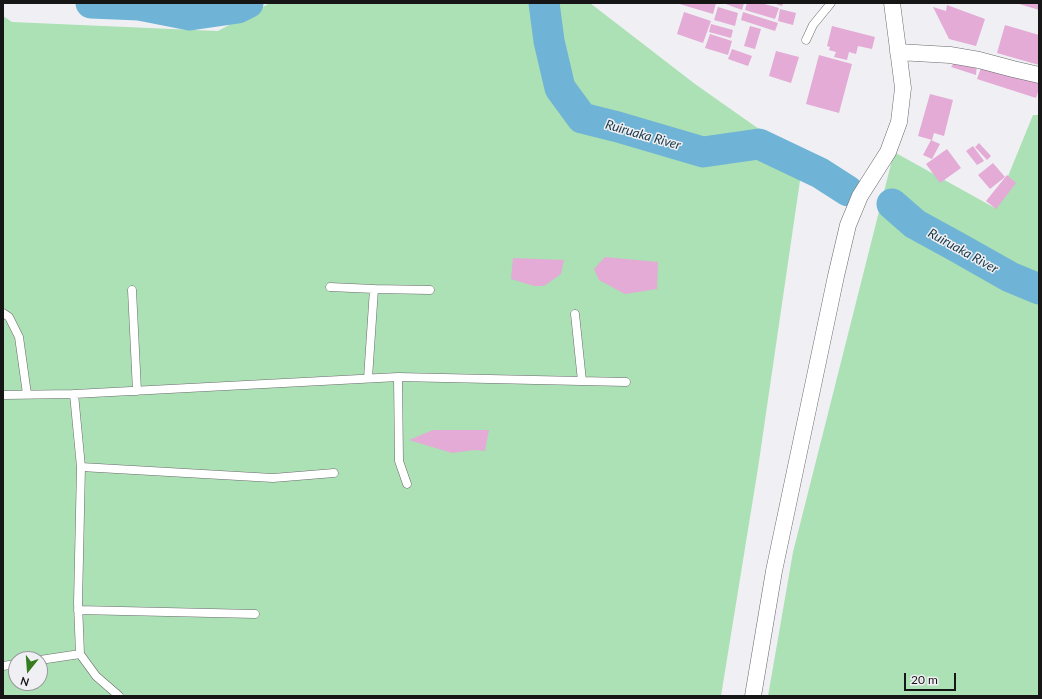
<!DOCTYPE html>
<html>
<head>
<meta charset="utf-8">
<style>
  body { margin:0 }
  #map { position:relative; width:1042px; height:699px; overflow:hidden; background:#f0f0f4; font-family:Lato,sans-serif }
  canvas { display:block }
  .frame { position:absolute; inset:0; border:4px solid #161617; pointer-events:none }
  .north { position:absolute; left:8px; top:651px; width:40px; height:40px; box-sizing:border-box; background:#f0f0f4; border:1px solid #99999c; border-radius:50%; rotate:197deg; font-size:11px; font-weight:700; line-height:16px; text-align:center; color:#161617 }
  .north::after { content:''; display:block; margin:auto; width:14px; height:18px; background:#357c20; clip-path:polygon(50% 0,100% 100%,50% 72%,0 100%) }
  .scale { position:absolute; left:904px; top:673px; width:52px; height:18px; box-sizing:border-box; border:2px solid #161617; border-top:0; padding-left:5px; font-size:12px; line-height:14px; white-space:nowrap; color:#161617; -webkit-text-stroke:3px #f0f0f4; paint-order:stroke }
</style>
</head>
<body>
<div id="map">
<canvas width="1042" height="699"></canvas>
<div class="frame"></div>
<div class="north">N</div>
<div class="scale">20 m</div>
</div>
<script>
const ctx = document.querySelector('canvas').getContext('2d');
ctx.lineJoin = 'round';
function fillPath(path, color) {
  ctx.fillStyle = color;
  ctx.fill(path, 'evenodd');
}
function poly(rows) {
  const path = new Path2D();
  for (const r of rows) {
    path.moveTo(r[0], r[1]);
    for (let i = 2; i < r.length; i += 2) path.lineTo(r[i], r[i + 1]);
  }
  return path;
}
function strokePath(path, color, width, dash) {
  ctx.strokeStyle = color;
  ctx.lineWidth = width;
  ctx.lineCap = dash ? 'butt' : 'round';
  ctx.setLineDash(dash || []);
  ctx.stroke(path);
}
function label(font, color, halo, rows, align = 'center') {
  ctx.font = font + ' Lato,sans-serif';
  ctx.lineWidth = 3;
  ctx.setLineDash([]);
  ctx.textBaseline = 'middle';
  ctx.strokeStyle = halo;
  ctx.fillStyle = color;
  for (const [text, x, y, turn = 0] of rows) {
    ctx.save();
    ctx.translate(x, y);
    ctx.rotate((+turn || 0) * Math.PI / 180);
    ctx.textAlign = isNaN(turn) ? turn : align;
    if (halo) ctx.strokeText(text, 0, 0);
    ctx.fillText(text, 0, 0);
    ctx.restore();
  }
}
fillPath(poly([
  [270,3,590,3,695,84,803,160,758,468,721,696,3,696,3,16,12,22,218,31],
  [16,659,40,659,40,683,16,683],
  [1033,115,1039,115,1039,241,1038,244,1039,245,1039,696,768,696,793,552,894,152,995,208]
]), '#ace0b5');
strokePath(poly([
  [91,3,139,5,190,15,238,8,248,3],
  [544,3,549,41,560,88,582,118,618,127,703,152,759,144,820,173,848,191],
  [892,204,915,224,957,247,1010,277,1039,289]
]), '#6fb4d6', 31);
fillPath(poly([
  [676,3,716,3,713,14],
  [723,3,744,3,742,10],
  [747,3,761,3,779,8,775,19,745,10],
  [773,3,783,3,782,6],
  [1017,3,1039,3,1039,10,1016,3],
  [947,5,985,19,976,46,949,39,933,7,946,11],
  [718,7,738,13,735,26,714,20],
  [780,9,796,13,793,25,778,21],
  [684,12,711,21,703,43,677,34],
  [743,12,778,23,775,31,741,20],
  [711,24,733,30,731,38,709,32],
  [1005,25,1039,35,1039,65,997,53],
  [750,26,761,29,755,49,744,46],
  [832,26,875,37,872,49,858,46,856,54,849,52,847,60,834,57,836,52,829,50,830,47,827,46],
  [710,34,732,41,728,55,705,48],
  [732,49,752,56,748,66,728,59],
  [776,51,799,57,791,83,769,76],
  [819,55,852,64,839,113,806,104],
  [956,60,977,64,976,75,951,67],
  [982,65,1039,83,1039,89,1036,98,977,79],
  [930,94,953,100,944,136,934,133,932,140,918,136],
  [931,140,940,144,932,159,923,155],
  [979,143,991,156,987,160,975,147],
  [973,146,984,161,977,165,966,151],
  [947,149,961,168,940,183,926,164],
  [993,163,1005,177,990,189,978,175],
  [1007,175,1016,183,996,209,986,201],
  [605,257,658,262,657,289,625,294,599,280,594,269],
  [513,258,564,260,561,274,544,286,534,286,511,279],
  [433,430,489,430,485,450,487,451,474,450,452,453,409,440]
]), '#e3abd5');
const lane = poly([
  [806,40,813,25,831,3],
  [330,287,374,289],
  [132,290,137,391],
  [3,313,9,317,19,337,27,394],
  [575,314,582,381],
  [398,377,399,461,407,484],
  [368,378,374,289,430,290],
  [3,395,74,394],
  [81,467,273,478,334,473],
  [78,610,255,614],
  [80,654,78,603,81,467,74,394,398,377,626,382],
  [40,660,80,654,96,676,119,696],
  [3,666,16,664]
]);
const street = poly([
  [898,52,950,55,979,60,1013,69,1039,75],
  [753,696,774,571,836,276,848,225,860,196,888,152,899,122,903,88,892,3]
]);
strokePath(lane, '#6a6a6d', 9);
strokePath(street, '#6a6a6d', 17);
strokePath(lane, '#fff', 8);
strokePath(street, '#fff', 16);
label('italic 13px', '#1a3a49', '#f0f0f4', [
  ["Ruiruaka River",643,135,16],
  ["Ruiruaka River",963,251,29]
]);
</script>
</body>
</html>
